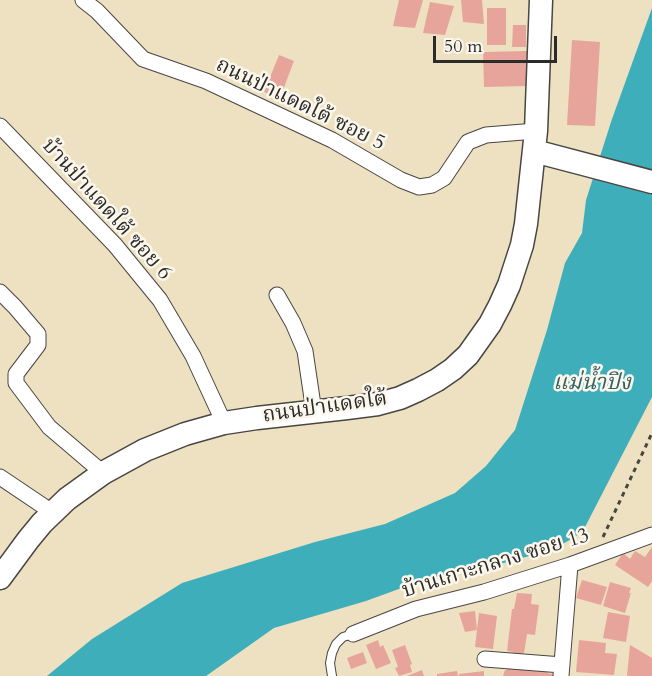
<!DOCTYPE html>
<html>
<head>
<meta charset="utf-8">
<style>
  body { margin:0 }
  #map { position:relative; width:652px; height:676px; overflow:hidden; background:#ede1c1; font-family:Cardo,serif }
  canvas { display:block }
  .scale { position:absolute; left:433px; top:36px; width:124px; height:27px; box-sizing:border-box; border:3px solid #2b2b2b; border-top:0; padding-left:8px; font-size:18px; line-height:21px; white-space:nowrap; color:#2b2b2b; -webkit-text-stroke:4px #fbf7ec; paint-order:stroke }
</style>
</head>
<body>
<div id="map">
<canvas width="652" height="676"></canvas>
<div class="scale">50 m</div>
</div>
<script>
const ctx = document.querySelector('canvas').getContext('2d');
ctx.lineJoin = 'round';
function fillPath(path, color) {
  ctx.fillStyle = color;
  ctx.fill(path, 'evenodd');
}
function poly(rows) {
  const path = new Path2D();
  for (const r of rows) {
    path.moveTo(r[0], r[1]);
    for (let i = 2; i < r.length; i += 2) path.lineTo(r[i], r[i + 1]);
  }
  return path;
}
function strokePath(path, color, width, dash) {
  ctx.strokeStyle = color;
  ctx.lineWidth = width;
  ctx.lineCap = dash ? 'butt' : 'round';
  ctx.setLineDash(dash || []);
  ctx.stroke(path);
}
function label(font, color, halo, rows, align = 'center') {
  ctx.font = font + ' Cardo,"Noto Serif Thai",serif';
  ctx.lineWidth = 5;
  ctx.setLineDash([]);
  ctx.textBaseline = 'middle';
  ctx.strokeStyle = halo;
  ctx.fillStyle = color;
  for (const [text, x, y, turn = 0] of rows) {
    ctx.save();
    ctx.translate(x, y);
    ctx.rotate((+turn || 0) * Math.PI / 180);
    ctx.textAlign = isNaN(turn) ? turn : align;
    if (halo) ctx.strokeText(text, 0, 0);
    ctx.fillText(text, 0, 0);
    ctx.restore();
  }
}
fillPath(poly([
  [652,8,652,397,584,529,575,537,559,546,533,555,478,570,429,578,366,601,274,628,206,676,47,676,92,639,182,583,315,542,385,524,455,493,486,466,515,430,547,330,565,263,582,233,586,200,612,119]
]), '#3faebb');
fillPath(poly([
  [399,0,423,0,415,28,393,26],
  [461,0,482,0,484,24,463,22],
  [430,2,454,6,445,35,423,33],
  [487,8,506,8,506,45,487,45],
  [513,25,526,25,526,47,512,47],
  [572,40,600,42,595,126,567,125],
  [527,51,528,86,484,87,483,52],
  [279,55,294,61,280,98,264,92],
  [652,547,652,581,648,587,615,565,623,553,630,559,635,551,645,557],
  [582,580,607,587,601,605,576,598],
  [610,582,631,588,629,593,631,593,625,613,603,606],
  [517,593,532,594,531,604,539,605,535,635,527,634,524,653,522,653,521,659,512,658,513,652,507,651,512,609,514,609],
  [475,611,477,630,479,613,497,616,493,649,475,647,477,630,465,632,459,613],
  [608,612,630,616,626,642,603,638],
  [378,640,380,647,383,645,391,663,376,669,366,645],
  [579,640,606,643,605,653,617,654,614,675,576,672],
  [405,645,412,664,410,665,412,672,399,676,395,668,398,667,392,650],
  [630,645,652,658,652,676,627,676],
  [363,652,367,663,351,669,347,658],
  [507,664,548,671,547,673,558,675,558,676,503,676,505,670,507,670],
  [422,670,424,676,407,676],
  [457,671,458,676,437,676,437,674],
  [484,671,484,676,459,676,459,674]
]), '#e7a49b');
const lane = poly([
  [332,676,330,663,332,653,336,644,343,637,353,634]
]);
const street = poly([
  [83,0,97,11,143,59,206,81,332,140,401,180,419,187,432,185,444,178,468,142,486,135,536,131],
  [0,126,115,245,160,300,193,356,224,423],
  [0,292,15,307,38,334,38,345,16,374,16,383,49,427,103,473],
  [277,295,293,323,305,351,314,412],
  [0,477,52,512],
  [353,634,416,609,484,592,570,565,652,535],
  [485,659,562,665],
  [561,676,570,565]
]);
const secondary = poly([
  [534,151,652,182],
  [0,578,28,540,42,523,67,499,103,473,145,450,185,434,224,423,257,418,347,408,378,404,400,398,418,390,437,380,453,369,468,355,490,324,500,305,509,285,522,245,526,224,536,131,541,0]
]);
strokePath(lane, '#484642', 10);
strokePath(street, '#484642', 17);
strokePath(secondary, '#484642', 25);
strokePath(poly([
  [603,537,652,433]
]), '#484642', 3, [4.5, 4.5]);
strokePath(lane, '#fff', 8);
strokePath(street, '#fff', 15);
strokePath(secondary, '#fff', 22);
label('21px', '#2b2b2b', '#fbf7ec', [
  ["ถนนป่าแดดใต้ ซอย 5",300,105,26],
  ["บ้านป่าแดดใต้ ซอย 6",106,210,48],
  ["ถนนป่าแดดใต้",325,408,-8],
  ["บ้านเกาะกลาง ซอย 13",496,564,-17]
]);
label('italic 22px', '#335f65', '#fbf7ec', [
  ["แม่น้ำปิง",592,384]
]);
</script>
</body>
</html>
